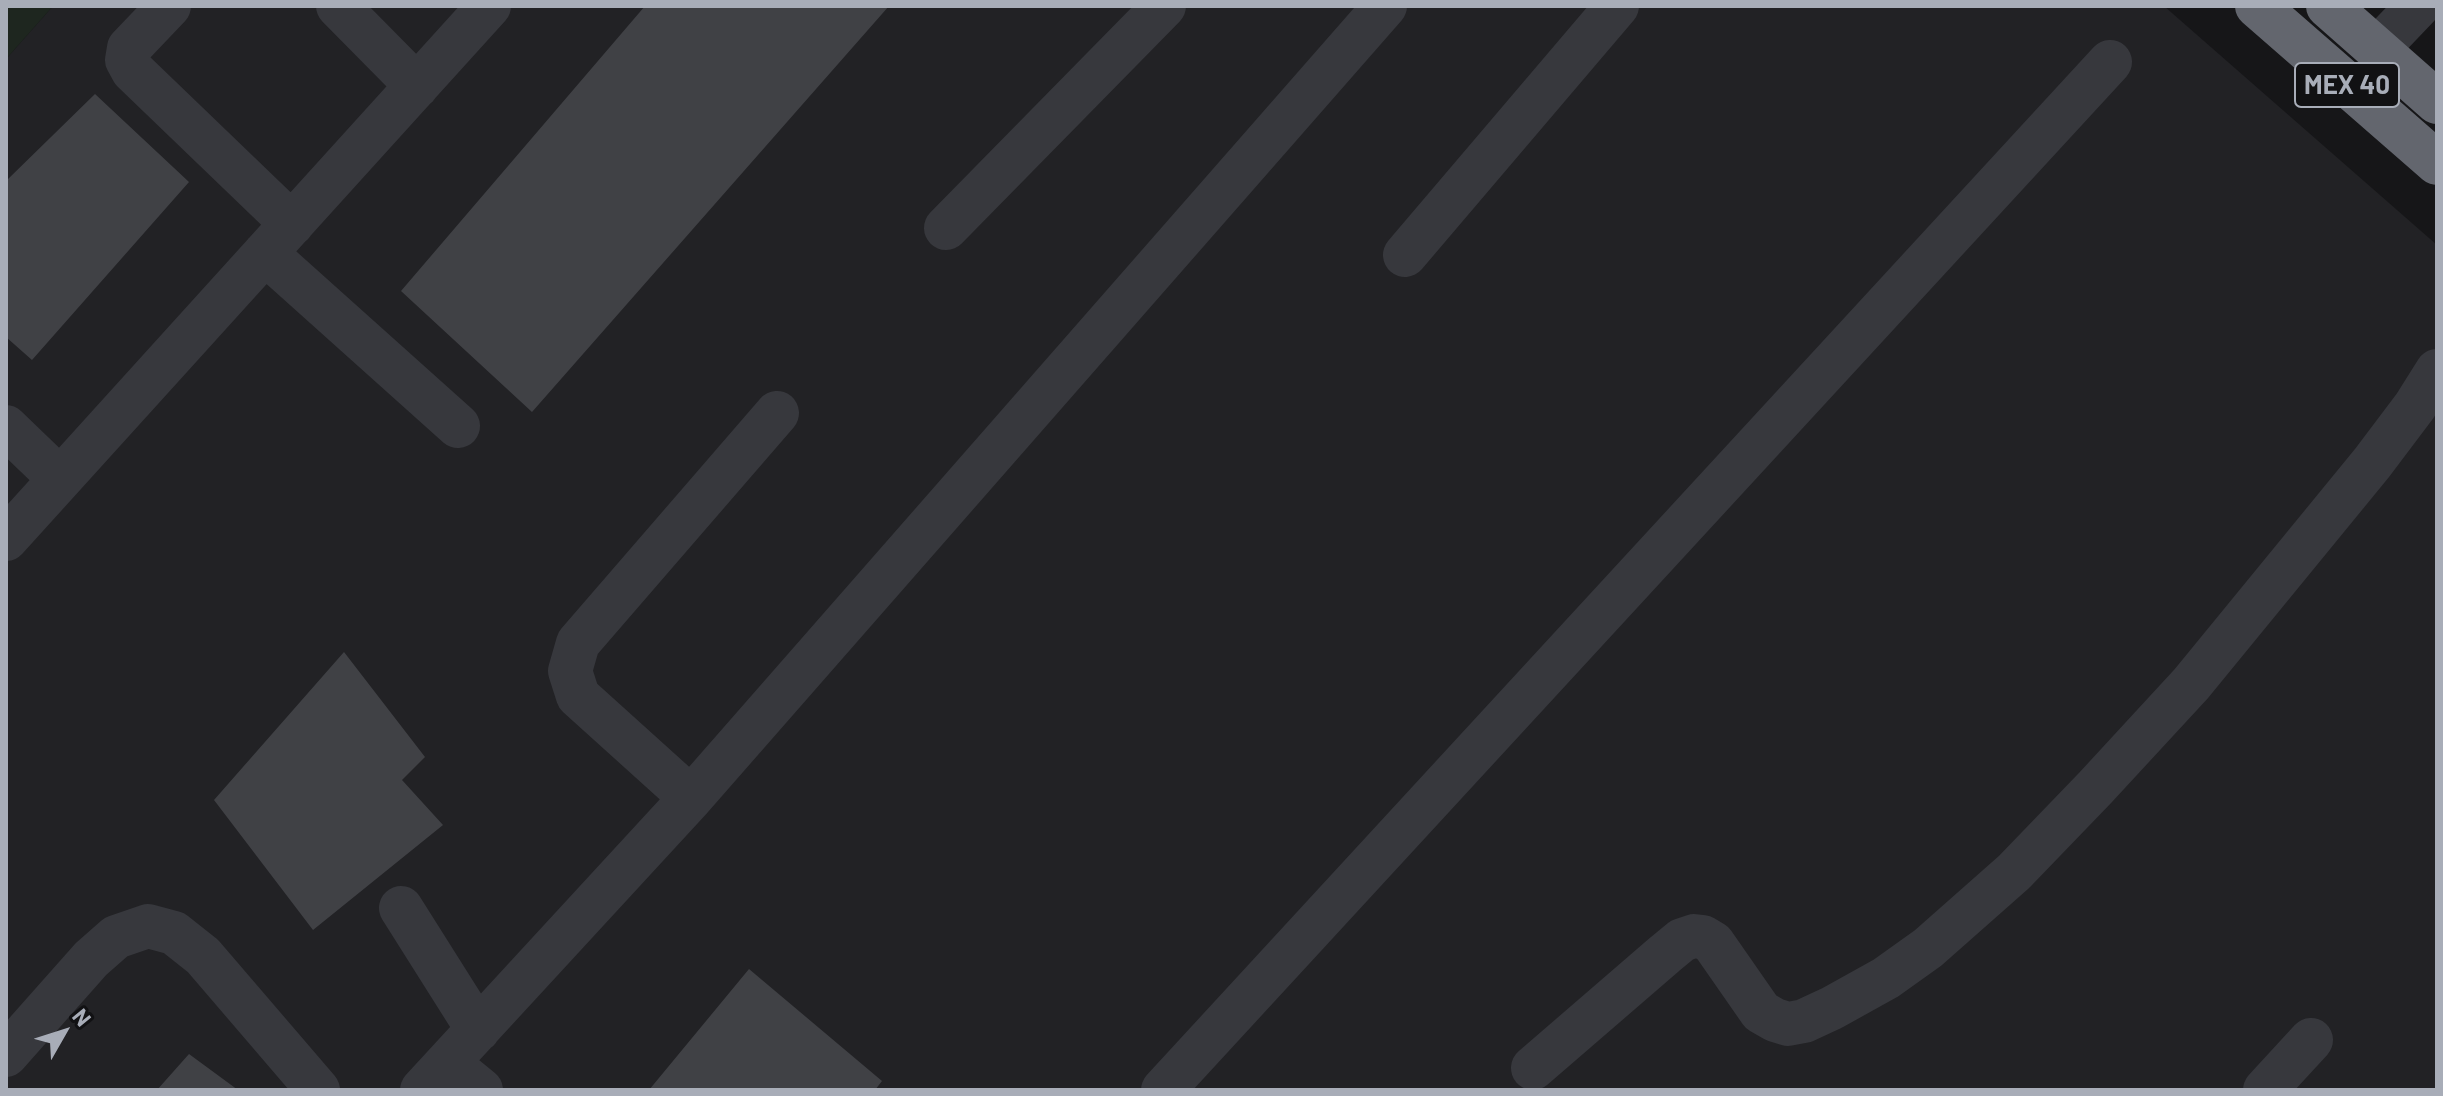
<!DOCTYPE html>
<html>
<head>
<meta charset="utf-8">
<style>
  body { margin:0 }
  #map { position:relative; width:2443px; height:1096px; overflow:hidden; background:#161618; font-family:Barlow,sans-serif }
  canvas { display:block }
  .frame { position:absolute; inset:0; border:8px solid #a8adb8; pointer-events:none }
  .north { position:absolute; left:24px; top:992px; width:80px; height:80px; -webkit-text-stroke:6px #111113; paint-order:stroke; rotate:51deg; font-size:22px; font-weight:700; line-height:32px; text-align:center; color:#a8adb8 }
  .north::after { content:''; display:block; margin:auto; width:28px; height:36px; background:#a8adb8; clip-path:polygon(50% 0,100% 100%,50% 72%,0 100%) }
</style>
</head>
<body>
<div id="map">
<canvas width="2443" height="1096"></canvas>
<div class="frame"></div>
<div class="north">N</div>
</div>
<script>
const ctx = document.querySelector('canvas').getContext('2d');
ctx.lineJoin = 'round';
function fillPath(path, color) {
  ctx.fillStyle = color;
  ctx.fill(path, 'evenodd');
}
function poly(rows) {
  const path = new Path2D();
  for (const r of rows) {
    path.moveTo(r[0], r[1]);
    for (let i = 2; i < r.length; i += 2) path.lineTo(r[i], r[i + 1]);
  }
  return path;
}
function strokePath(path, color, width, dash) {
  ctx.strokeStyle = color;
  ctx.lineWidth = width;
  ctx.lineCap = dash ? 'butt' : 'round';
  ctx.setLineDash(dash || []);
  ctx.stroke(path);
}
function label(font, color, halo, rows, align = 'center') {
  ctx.font = font + ' Barlow,sans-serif';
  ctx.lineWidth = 7;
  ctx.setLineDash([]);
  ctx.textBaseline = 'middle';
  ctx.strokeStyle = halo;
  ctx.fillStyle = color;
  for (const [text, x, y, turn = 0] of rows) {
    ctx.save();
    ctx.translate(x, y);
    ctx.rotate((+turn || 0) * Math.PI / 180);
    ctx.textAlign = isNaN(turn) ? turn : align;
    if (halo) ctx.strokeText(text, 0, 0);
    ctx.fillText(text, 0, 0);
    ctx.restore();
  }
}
fillPath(poly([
  [53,6,2164,6,2437,245,2437,1090,6,1090,6,59]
]), '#222225');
fillPath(poly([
  [6,6,53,6,6,59]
]), '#1e261f');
fillPath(poly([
  [645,6,889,6,532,412,401,291],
  [95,94,189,182,32,360,6,337,6,181],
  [344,652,425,757,402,780,443,825,313,930,214,800],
  [749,969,882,1081,875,1090,649,1090],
  [189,1054,238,1090,157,1090]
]), '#404145');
strokePath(poly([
  [169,6,129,48,127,60,133,71,292,224],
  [338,6,417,86],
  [2377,49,2418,6],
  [946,228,1164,6],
  [265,253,458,426],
  [1405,255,1617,6],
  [6,427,60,479],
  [6,539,489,6],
  [691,798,578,696,570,671,578,643,777,413],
  [401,908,478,1030],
  [6,1055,91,959,116,937,148,926,174,933,203,956,318,1090],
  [448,1063,481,1090],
  [1533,1068,1665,954,1682,940,1694,936,1703,937,1713,943,1761,1012,1775,1020,1788,1024,1804,1021,1832,1008,1886,978,1928,948,2014,872,2095,788,2191,684,2372,463,2415,406,2437,371],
  [422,1090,691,798,1385,6],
  [1163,1090,2110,62],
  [2265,1090,2311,1040]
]), '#37383d', 44);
strokePath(poly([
  [2257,6,2437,163],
  [2328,6,2437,102]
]), '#63666e', 44);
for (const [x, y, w] of [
  [2347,85,104]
]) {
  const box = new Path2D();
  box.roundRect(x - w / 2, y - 22, w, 44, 6);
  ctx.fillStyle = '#111113';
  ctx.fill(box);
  strokePath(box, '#a8adb8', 2);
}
label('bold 26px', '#a8adb8', null, [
  ["MEX 40",2347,85]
]);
</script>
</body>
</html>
